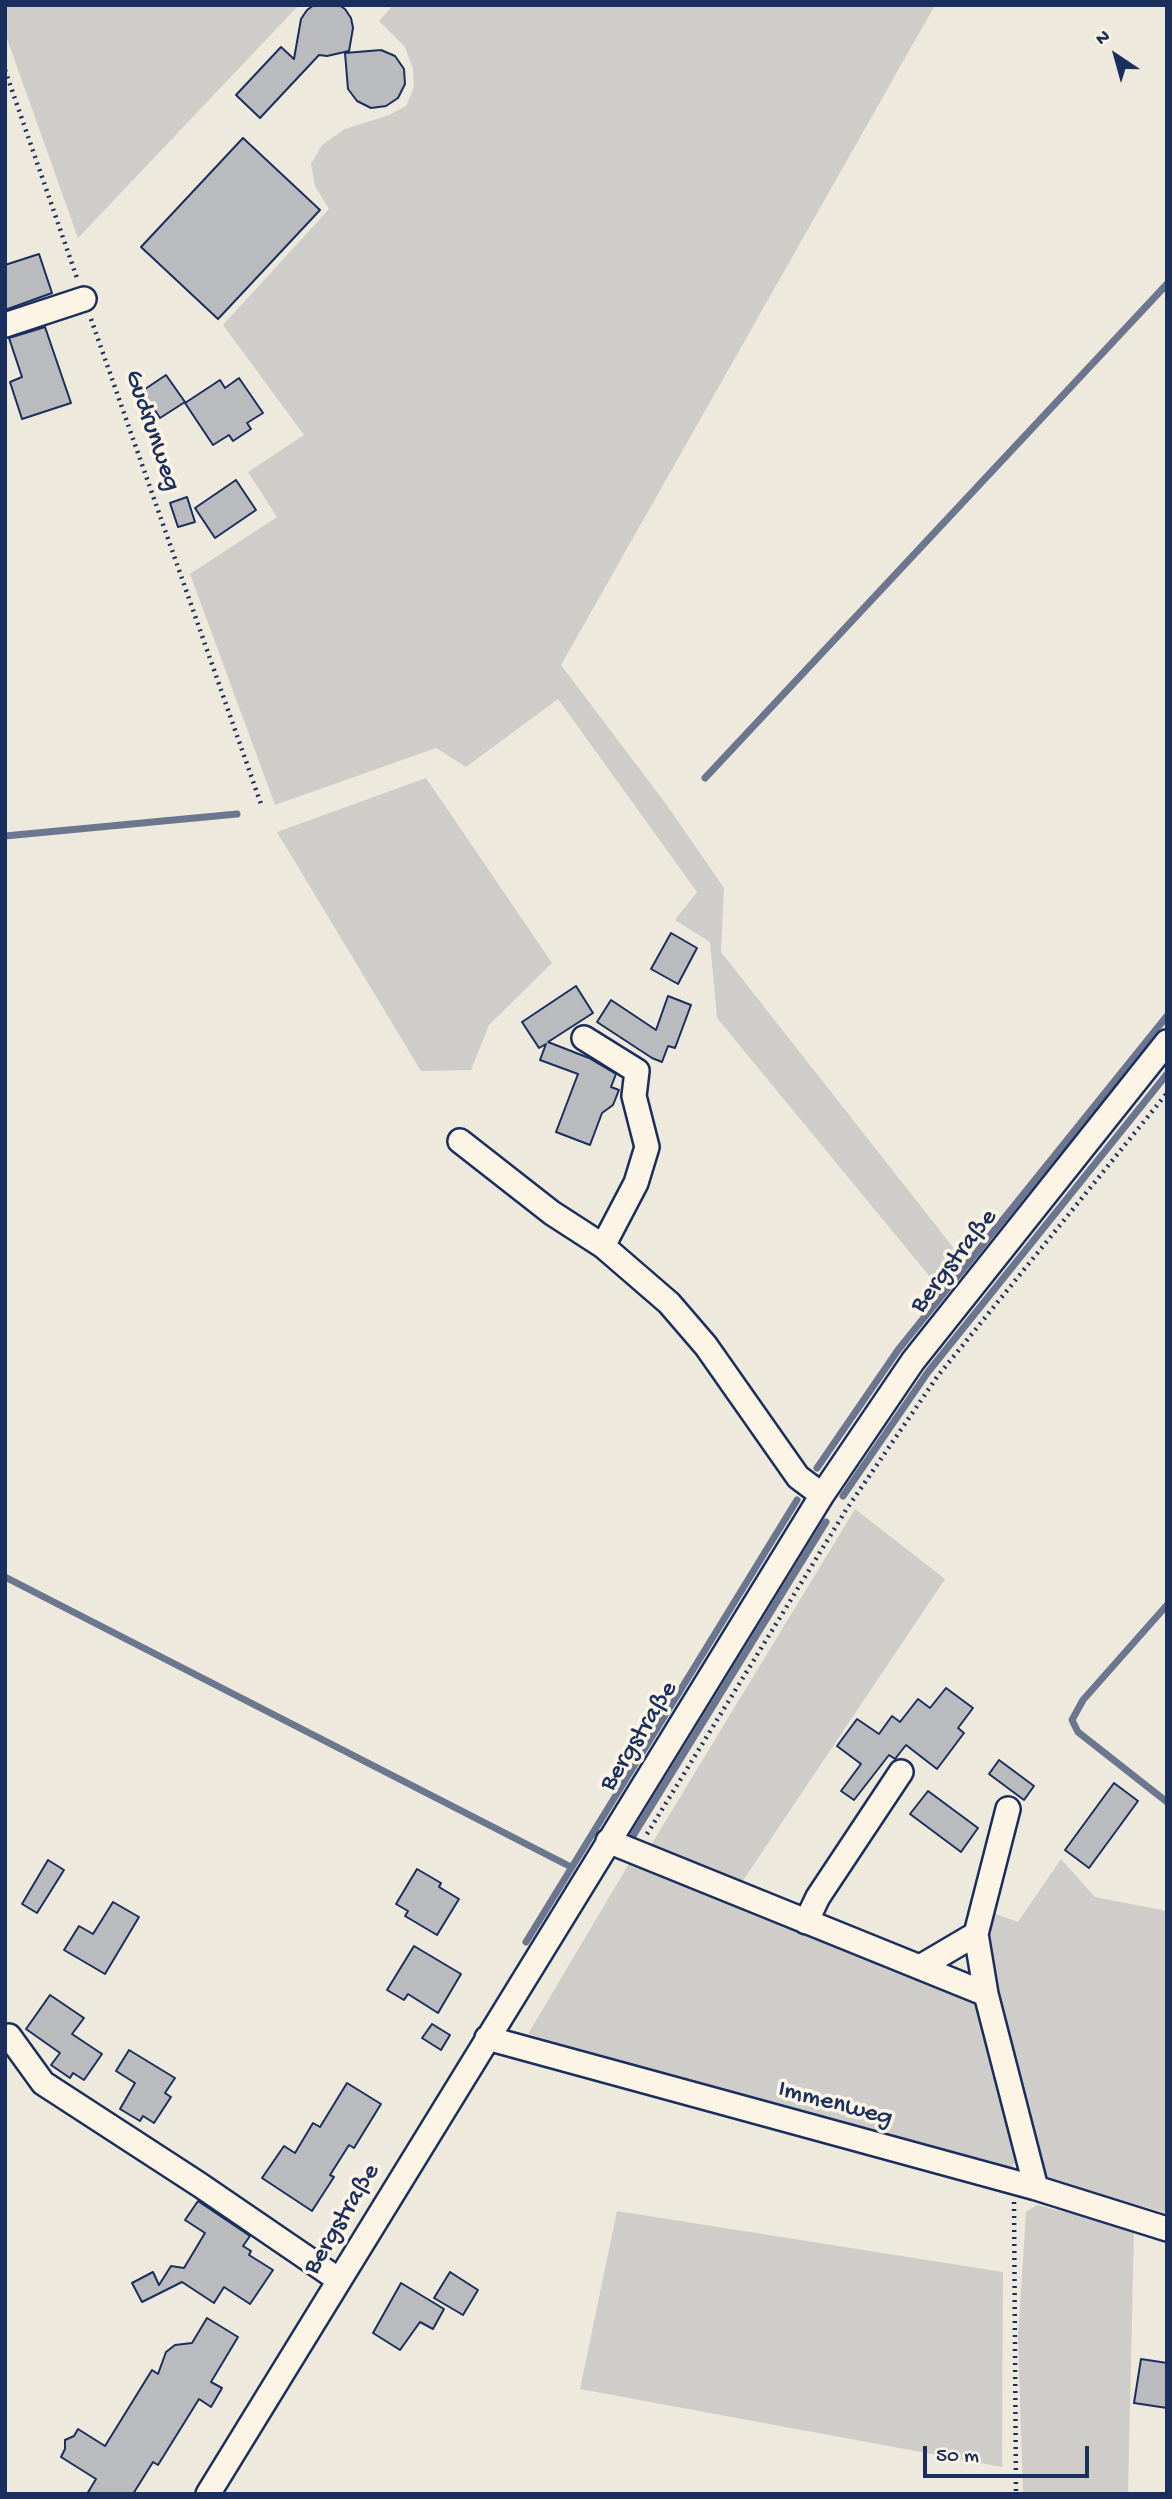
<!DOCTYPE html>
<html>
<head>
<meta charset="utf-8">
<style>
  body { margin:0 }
  #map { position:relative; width:1172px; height:2499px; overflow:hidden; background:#eee9dd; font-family:"Gochi Hand",sans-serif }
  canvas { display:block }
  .frame { position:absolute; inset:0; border:7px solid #1b2f5e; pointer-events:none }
  .north { position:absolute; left:1081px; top:21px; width:70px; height:70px; -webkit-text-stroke:5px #fcf5e5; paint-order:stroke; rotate:324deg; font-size:19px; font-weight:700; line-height:28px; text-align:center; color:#1b2f5e }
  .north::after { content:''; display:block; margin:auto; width:24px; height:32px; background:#1b2f5e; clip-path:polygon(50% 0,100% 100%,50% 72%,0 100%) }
  .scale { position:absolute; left:923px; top:2446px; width:166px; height:32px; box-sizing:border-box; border:4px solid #1b2f5e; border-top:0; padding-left:9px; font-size:21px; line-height:24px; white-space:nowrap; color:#1b2f5e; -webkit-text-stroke:5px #fcf5e5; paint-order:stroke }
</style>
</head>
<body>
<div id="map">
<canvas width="1172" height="2499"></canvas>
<div class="frame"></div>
<div class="north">N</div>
<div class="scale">50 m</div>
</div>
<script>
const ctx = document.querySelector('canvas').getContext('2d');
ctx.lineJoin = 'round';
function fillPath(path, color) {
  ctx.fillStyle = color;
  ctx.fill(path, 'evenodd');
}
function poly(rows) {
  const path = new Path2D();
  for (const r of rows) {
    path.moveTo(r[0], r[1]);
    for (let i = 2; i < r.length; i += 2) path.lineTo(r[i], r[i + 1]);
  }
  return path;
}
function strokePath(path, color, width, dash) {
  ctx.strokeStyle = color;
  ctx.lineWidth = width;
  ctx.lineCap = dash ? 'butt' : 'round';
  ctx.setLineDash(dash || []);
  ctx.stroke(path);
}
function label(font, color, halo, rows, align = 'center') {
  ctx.font = font + ' "Gochi Hand",sans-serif';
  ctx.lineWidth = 7;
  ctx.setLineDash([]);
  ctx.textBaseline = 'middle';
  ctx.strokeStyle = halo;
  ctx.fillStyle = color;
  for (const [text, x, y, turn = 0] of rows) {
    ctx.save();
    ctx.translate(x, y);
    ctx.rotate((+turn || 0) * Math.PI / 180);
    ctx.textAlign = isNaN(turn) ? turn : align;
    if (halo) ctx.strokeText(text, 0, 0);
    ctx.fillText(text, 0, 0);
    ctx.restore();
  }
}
fillPath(poly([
  [5,5,299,5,78,238,5,33],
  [393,5,935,5,561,665,666,804,724,888,721,952,963,1260,940,1289,717,1018,710,942,675,920,697,892,558,699,466,767,436,748,275,805,190,574,277,517,248,472,304,435,223,325,329,209,315,186,311,164,322,145,345,129,389,115,406,106,414,87,413,69,405,47,379,21],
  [426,778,552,963,489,1025,471,1070,421,1071,277,832],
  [855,1509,945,1579,740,1885,651,1845],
  [1061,1859,1095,1897,1167,1911,1167,2213,1116,2199,1059,2189,1041,2174,986,1963,984,1929,993,1913,1018,1922],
  [630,1862,955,1989,970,1998,984,2012,1017,2161,1006,2172,528,2034],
  [1037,2205,1134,2229,1128,2494,1023,2494,1018,2337,1026,2212],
  [617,2211,1003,2272,1002,2467,580,2389]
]), '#cfcdca');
strokePath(poly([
  [705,778,1167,284],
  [5,836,237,814],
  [817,1468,898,1350,1167,1016],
  [843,1496,928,1372,1167,1074],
  [5,1577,571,1867],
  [1167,1605,1083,1700,1072,1720,1078,1732,1167,1802],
  [633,1836,826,1522],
  [526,1942,797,1500]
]), '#6c778f', 7);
const building = poly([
  [314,5,339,5,345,9,351,18,353,28,349,51,327,56,319,55,260,118,236,95,281,47,294,59,301,19,307,10,314,5],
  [381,50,395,56,404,69,405,84,398,98,386,106,371,108,357,101,348,89,345,53,381,50],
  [243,138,320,210,218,319,141,247,243,138],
  [39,254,52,293,5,310,5,265,39,254],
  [45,327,71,403,22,419,10,382,22,377,9,338,45,327],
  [166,375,185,402,160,418,142,391,166,375],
  [239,378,263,413,247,423,251,429,233,441,229,435,213,445,185,403,220,380,225,388,239,378],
  [236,480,256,510,215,538,195,508,236,480],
  [187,497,195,522,178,527,170,503,187,497],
  [671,933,697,948,678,984,651,969,671,933],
  [576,986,593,1013,548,1042,589,1058,616,1074,611,1087,619,1090,613,1105,602,1113,590,1145,556,1132,578,1074,540,1060,546,1044,539,1048,522,1022,576,986],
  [668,996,691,1005,675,1048,668,1046,662,1062,652,1058,597,1022,611,1000,656,1030,668,996],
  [946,1688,973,1708,958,1728,964,1733,937,1769,906,1745,895,1759,889,1755,854,1800,841,1791,861,1764,837,1746,857,1719,879,1734,892,1716,900,1722,918,1699,930,1708,946,1688],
  [999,1760,1034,1786,1024,1800,989,1774,999,1760],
  [1114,1783,1138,1801,1089,1868,1065,1850,1114,1783],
  [928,1791,978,1828,961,1852,910,1814,928,1791],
  [48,1860,64,1870,37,1913,22,1904,48,1860],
  [417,1869,441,1883,439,1887,459,1899,437,1935,405,1916,408,1911,396,1904,417,1869],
  [113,1902,139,1917,105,1974,64,1950,79,1926,93,1934,113,1902],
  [414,1946,461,1974,438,2013,408,1994,404,2000,387,1990,414,1946],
  [50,1995,84,2018,72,2034,102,2054,84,2080,73,2073,70,2078,51,2065,60,2053,26,2029,50,1995],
  [432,2024,450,2035,441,2050,422,2038,432,2024],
  [129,2050,175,2078,165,2093,171,2097,154,2123,143,2116,140,2121,120,2109,135,2083,116,2071,129,2050],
  [347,2083,381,2104,354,2148,349,2145,330,2175,334,2177,312,2211,262,2178,284,2146,295,2153,313,2123,320,2127,347,2083],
  [198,2201,250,2236,243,2246,251,2251,249,2255,273,2270,250,2304,224,2287,214,2303,182,2282,142,2302,132,2283,153,2272,159,2285,171,2266,184,2268,205,2233,185,2220,198,2201],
  [450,2272,478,2290,463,2315,434,2298,450,2272],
  [401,2283,444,2309,433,2329,420,2322,400,2350,373,2333,401,2283],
  [207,2318,238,2337,211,2382,222,2388,211,2407,199,2399,158,2465,153,2462,133,2494,87,2494,96,2479,61,2457,65,2449,65,2440,74,2436,78,2429,105,2446,152,2370,158,2374,166,2352,175,2345,192,2343,207,2318],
  [1141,2359,1167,2363,1167,2408,1134,2403,1141,2359]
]);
fillPath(building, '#babbbe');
strokePath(building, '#1b2f5e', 2);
const minor = poly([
  [5,325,84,299],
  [584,1038,637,1071,634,1096,647,1147,636,1183,603,1246],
  [460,1141,552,1213,603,1246,669,1303,706,1346,798,1477,822,1495],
  [1008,1809,976,1934,986,1994,1036,2188],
  [608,1841,986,1994],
  [806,1922,818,1897,901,1772],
  [920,1967,976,1934],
  [9,2036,43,2083,200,2185,339,2280],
  [487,2038,1036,2188,1167,2229],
  [208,2494,822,1495,913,1361,1167,1042]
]);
strokePath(minor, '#1b2f5e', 28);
strokePath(poly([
  [5,70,78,281],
  [91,319,261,804],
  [647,1834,846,1510,937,1377,1167,1093],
  [1014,2202,1016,2494]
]), '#1b2f5e', 4.5, [2, 5]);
strokePath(minor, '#fcf5e5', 23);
label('26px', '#1b2f5e', '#fcf5e5', [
  ["Gudrunweg",151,431,71],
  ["Bergstraße",955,1262,-52],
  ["Bergstraße",640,1737,-58],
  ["Immenweg",835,2105,15],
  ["Bergstraße",343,2220,-59]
]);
</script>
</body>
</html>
